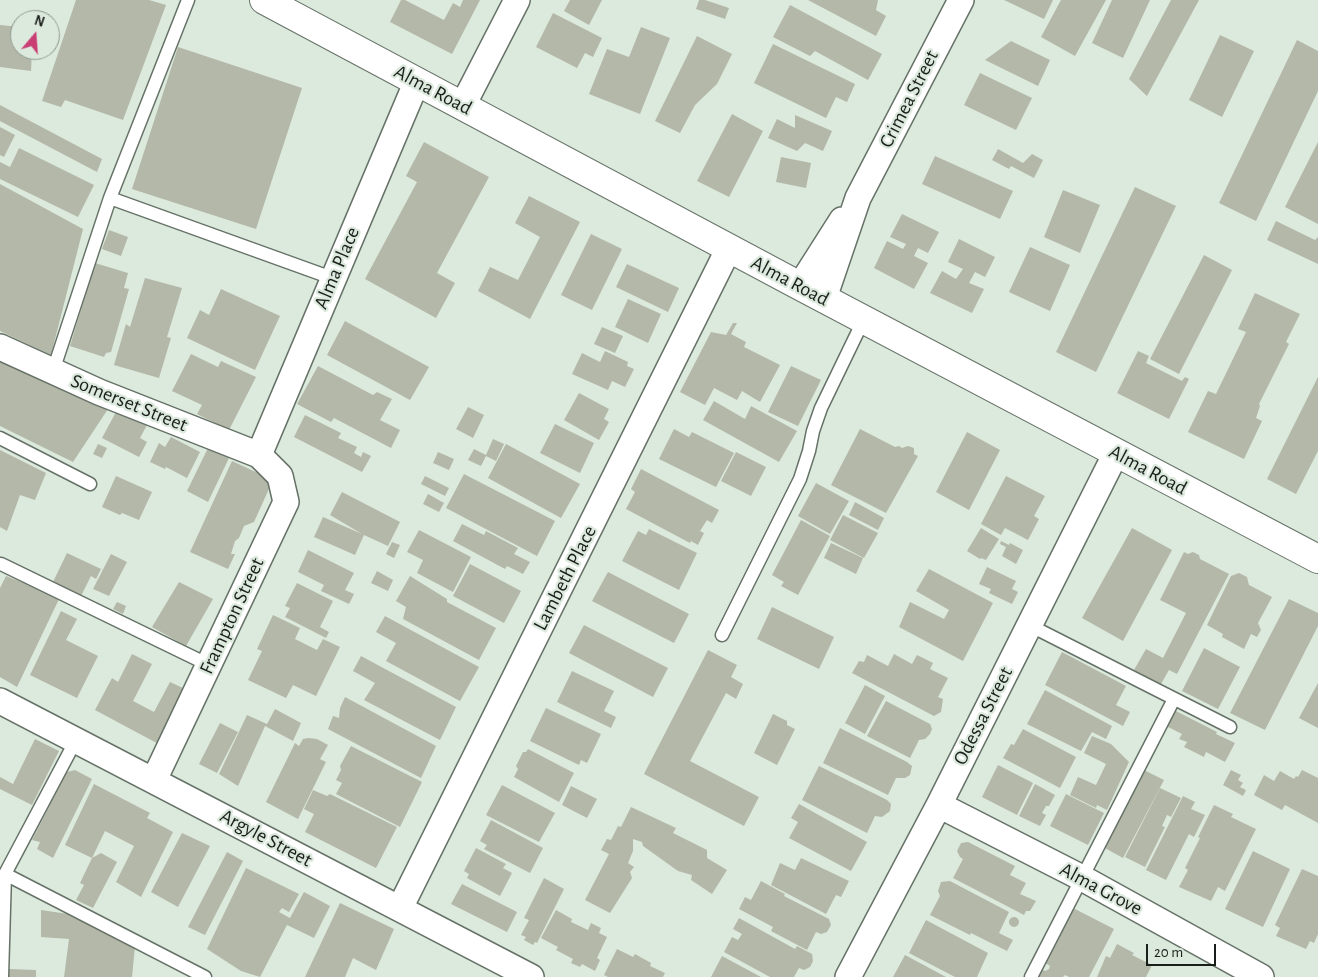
<!DOCTYPE html>
<html>
<head>
<meta charset="utf-8">
<style>
  body { margin:0 }
  #map { position:relative; width:1318px; height:977px; overflow:hidden; background:#dce9dd; font-family:"Alegreya Sans",sans-serif }
  canvas { display:block }
  .north { position:absolute; left:10px; top:10px; width:50px; height:50px; box-sizing:border-box; background:#dce9dd; border:1px solid #8e988f; border-radius:50%; rotate:18deg; font-size:14px; font-weight:700; line-height:20px; text-align:center; color:#1a1e1a }
  .north::after { content:''; display:block; margin:auto; width:18px; height:22px; background:#c93f75; clip-path:polygon(50% 0,100% 100%,50% 72%,0 100%) }
  .scale { position:absolute; left:1146px; top:944px; width:70px; height:22px; box-sizing:border-box; border:2px solid #1a1e1a; border-top:0; padding-left:6px; font-size:15px; line-height:18px; white-space:nowrap; color:#1a1e1a; -webkit-text-stroke:4px #dce9dd; paint-order:stroke }
</style>
</head>
<body>
<div id="map">
<canvas width="1318" height="977"></canvas>
<div class="north">N</div>
<div class="scale">20 m</div>
</div>
<script>
const ctx = document.querySelector('canvas').getContext('2d');
ctx.lineJoin = 'round';
function fillPath(path, color) {
  ctx.fillStyle = color;
  ctx.fill(path, 'evenodd');
}
function poly(rows) {
  const path = new Path2D();
  for (const r of rows) {
    if (r.length === 3) {
      path.moveTo(r[0] + r[2], r[1]);
      path.arc(r[0], r[1], r[2], 0, 2 * Math.PI);
      continue;
    }
    path.moveTo(r[0], r[1]);
    for (let i = 2; i < r.length; i += 2) path.lineTo(r[i], r[i + 1]);
  }
  return path;
}
function strokePath(path, color, width, dash) {
  ctx.strokeStyle = color;
  ctx.lineWidth = width;
  ctx.lineCap = dash ? 'butt' : 'round';
  ctx.setLineDash(dash || []);
  ctx.stroke(path);
}
function label(font, color, halo, rows, align = 'center') {
  ctx.font = font + ' "Alegreya Sans",sans-serif';
  ctx.lineWidth = 4.5;
  ctx.setLineDash([]);
  ctx.textBaseline = 'middle';
  ctx.strokeStyle = halo;
  ctx.fillStyle = color;
  for (const [text, x, y, turn = 0] of rows) {
    ctx.save();
    ctx.translate(x, y);
    ctx.rotate((+turn || 0) * Math.PI / 180);
    ctx.textAlign = isNaN(turn) ? turn : align;
    if (halo) ctx.strokeText(text, 0, 0);
    ctx.fillText(text, 0, 0);
    ctx.restore();
  }
}
fillPath(poly([
  [76,0,149,0,166,5,123,120,65,100,61,107,42,101],
  [401,0,405,0,444,20,453,3,460,7,463,0,480,0,452,54,390,22],
  [570,0,602,0,589,25,564,11],
  [699,0,705,0,729,8,725,19,696,9],
  [808,0,878,0,876,10,886,16,876,36],
  [1004,0,1053,0,1044,19],
  [1061,0,1106,0,1075,56,1041,37],
  [1112,0,1150,0,1123,58,1092,43],
  [1171,0,1199,0,1147,96,1129,79],
  [790,5,882,54,868,80,815,51,810,56,773,37],
  [553,13,602,38,593,57,585,53,577,68,536,47],
  [0,25,20,27,20,50,32,50,31,71,0,67],
  [641,27,670,38,640,114,589,94,607,49,629,57],
  [1220,35,1254,51,1222,117,1189,100],
  [697,36,732,54,717,84,695,105,680,133,655,121],
  [1297,40,1318,51,1318,91,1256,221,1219,203],
  [1011,41,1050,60,1038,86,985,60],
  [773,44,855,84,847,102,836,97,826,118,754,83],
  [178,47,302,88,256,229,132,189],
  [980,73,1032,98,1016,130,964,105],
  [0,105,102,159,97,172,0,121],
  [732,114,763,131,729,197,697,181],
  [795,115,832,131,823,151,805,143,797,151,768,138,777,119,795,128],
  [0,127,15,135,4,157,0,155],
  [424,142,489,177,437,273,455,283,436,318,365,279,417,182,406,176],
  [1318,142,1318,224,1285,207],
  [19,148,94,185,78,217,0,179,0,162,10,167],
  [998,149,1023,163,1032,154,1043,160,1034,178,1011,166,1009,169,992,160],
  [935,156,1013,191,1000,219,922,184],
  [781,157,811,163,806,188,776,182],
  [0,184,83,229,51,355,0,331],
  [1135,187,1176,206,1096,372,1056,352],
  [1063,190,1100,205,1080,253,1044,237],
  [529,196,580,222,530,319,478,291,490,267,518,280,540,237,515,223],
  [902,214,939,232,928,253,918,248,914,256,928,263,914,289,874,268,887,241,903,249,906,244,890,237],
  [1276,221,1315,240,1318,237,1318,264,1267,240],
  [109,230,128,237,121,256,102,249],
  [591,234,622,249,592,310,561,295],
  [959,239,995,257,985,277,975,272,969,283,984,289,972,313,930,293,942,271,956,279,963,269,948,262],
  [1030,247,1070,265,1050,311,1009,292],
  [1204,255,1232,270,1179,374,1150,359],
  [95,263,128,273,124,288,129,289,111,352,106,353,104,357,70,346],
  [627,264,679,288,668,312,616,287],
  [145,278,182,288,167,337,171,338,159,378,114,365,126,324,130,327],
  [221,289,280,316,255,370,187,338,200,310,209,315],
  [1255,293,1300,314,1286,342,1289,344,1259,404,1260,406,1256,418,1262,421,1244,459,1188,432,1208,391,1216,394,1246,332,1238,329],
  [628,299,661,314,648,343,615,327],
  [345,321,429,367,410,400,327,355],
  [733,323,737,323,731,334,746,342,744,347,780,365,760,402,742,391,737,400,714,388,705,405,680,392,711,332,726,335],
  [602,327,623,336,615,353,594,344],
  [605,351,628,362,627,366,634,369,625,387,612,381,608,390,572,374,582,353,600,362],
  [1138,351,1149,356,1146,363,1182,381,1185,377,1189,379,1169,419,1117,393],
  [191,354,218,367,221,361,256,377,229,430,197,414,202,405,172,391],
  [0,355,110,406,73,462,0,426],
  [318,366,373,395,377,392,392,399,380,420,400,430,391,448,334,418,331,422,297,404],
  [791,366,821,380,798,426,768,412],
  [1318,377,1318,451,1296,494,1267,479],
  [579,393,609,409,604,419,609,422,599,440,564,420],
  [714,401,745,419,751,406,797,431,779,462,703,420],
  [468,407,484,415,473,438,456,429],
  [117,410,147,425,140,438,147,442,139,457,102,438],
  [305,415,341,433,338,438,357,447,354,453,361,457,363,452,371,456,362,472,294,437],
  [555,424,594,443,580,473,540,453],
  [674,429,689,437,692,432,734,453,716,487,659,459],
  [860,429,895,447,899,446,902,448,908,446,914,448,914,454,918,456,886,513,831,485],
  [967,432,1000,450,969,510,936,492],
  [171,437,200,452,187,478,166,467,165,469,150,462,159,443,165,447],
  [493,439,504,444,496,461,486,456,481,466,468,460,474,449,486,455],
  [98,444,107,448,102,458,93,454],
  [506,444,580,484,561,518,488,478],
  [208,448,229,458,208,502,187,491],
  [0,450,46,473,35,500,20,495,7,531,0,527],
  [438,452,454,459,449,470,433,463],
  [736,452,766,467,751,496,721,481],
  [232,461,273,480,254,522,244,526,239,538,235,541,231,554,235,554,228,569,190,552],
  [641,469,719,510,712,523,707,520,700,531,704,533,698,545,691,541,690,543,626,509,635,492,631,489],
  [464,474,555,521,537,556,446,508],
  [116,476,152,492,139,520,122,513,120,515,102,507],
  [425,476,449,488,445,496,421,484],
  [1006,476,1045,496,1034,516,1039,519,1028,540,1005,528,1001,535,981,524],
  [816,483,849,501,830,534,798,516],
  [342,492,400,522,388,546,364,535,355,555,314,537,323,517,362,534,330,515],
  [428,494,444,503,439,512,423,504],
  [855,502,884,518,878,530,849,515],
  [843,515,878,533,864,558,830,540],
  [801,520,830,536,798,595,781,586,784,582,772,575],
  [462,524,484,535,486,531,518,548,514,554,530,562,523,574,507,566,505,569,453,541],
  [981,528,999,539,986,560,981,558,980,559,967,551],
  [1132,528,1172,550,1123,641,1082,618],
  [649,529,697,553,679,590,622,561,638,531,646,535],
  [419,530,471,557,453,592,417,573,423,560,407,552],
  [1001,541,1009,545,1010,543,1023,550,1016,564,1002,556,1006,547,1000,544],
  [392,542,400,545,394,558,386,554],
  [831,543,863,558,856,574,824,558],
  [308,550,354,573,345,590,354,594,349,604,321,591,324,585,298,572],
  [1184,552,1188,554,1193,552,1199,555,1200,559,1229,574,1177,674,1169,670,1161,684,1134,670,1146,649,1163,658,1186,613,1160,600],
  [67,553,101,569,96,579,91,576,81,596,53,582],
  [111,554,127,562,109,596,93,589],
  [470,564,521,591,504,623,453,596],
  [987,567,1016,581,1012,589,1018,592,1012,604,989,593,991,589,979,584],
  [929,569,993,603,963,661,899,627,910,602,944,619,949,610,916,591],
  [377,571,393,580,388,591,371,583],
  [608,572,689,614,674,643,592,601],
  [1239,573,1247,577,1249,585,1272,597,1258,623,1261,630,1257,637,1251,634,1244,649,1222,637,1223,634,1207,625,1231,576],
  [6,576,60,597,17,687,0,677,0,588],
  [410,576,447,599,447,602,496,628,479,660,403,619,406,607,396,601],
  [179,582,213,599,186,646,152,627],
  [297,583,333,601,320,627,329,632,326,638,285,617,290,608,285,606],
  [1289,599,1318,613,1318,626,1265,730,1230,713],
  [117,602,126,606,123,614,113,609],
  [772,607,834,637,819,669,757,639],
  [61,611,77,619,66,640,98,656,77,698,30,675],
  [273,615,300,628,295,639,317,650,323,639,340,647,316,696,293,685,286,698,248,680,262,651,257,649],
  [385,616,479,667,460,701,386,661,396,643,376,632],
  [584,625,668,668,653,697,569,653],
  [1204,648,1240,667,1218,709,1182,691],
  [708,650,737,665,731,677,743,684,736,699,726,693,690,761,759,797,744,826,644,774],
  [1062,652,1126,686,1116,705,1130,712,1123,726,1045,685],
  [132,654,152,664,133,701,154,712,170,682,185,689,166,748,95,710,112,678,118,682],
  [894,654,912,664,917,655,933,663,930,669,948,678,938,697,943,699,941,712,934,716,852,673,859,661,864,662,867,655,888,666],
  [361,656,456,707,440,740,364,700,375,683,353,671],
  [572,671,614,691,604,711,616,717,611,728,557,702],
  [1318,683,1318,728,1299,718],
  [865,685,885,696,865,734,845,723],
  [1045,690,1112,726,1106,739,1092,732,1081,751,1027,724],
  [345,697,436,746,421,778,328,729,333,716,339,718,340,708],
  [886,701,930,724,932,729,930,734,925,739,919,740,910,758,867,736],
  [546,708,601,734,587,763,581,760,579,765,530,741],
  [275,709,301,723,293,741,265,726,238,786,219,774,247,715,267,724],
  [1172,709,1217,732,1216,734,1235,743,1225,762,1206,752,1204,757,1184,747,1187,742,1179,739,1182,734,1164,725],
  [773,714,787,721,787,725,795,729,777,765,754,753],
  [220,723,238,732,217,773,199,764],
  [840,728,907,762,912,766,910,775,905,778,896,778,888,795,823,763],
  [1023,729,1076,757,1060,788,1003,758,1011,744,1014,745],
  [1092,736,1111,744,1129,762,1107,810,1097,805,1096,808,1070,795,1078,777,1096,785,1106,764,1084,753],
  [308,738,317,739,328,745,320,759,326,762,322,770,298,819,266,802,295,743,299,746,303,739],
  [35,739,59,751,32,805,0,789,0,777,13,784],
  [351,746,422,782,400,827,336,794,342,783,336,780,341,770,340,766],
  [528,749,574,773,559,802,514,777,518,769,516,766,523,752,526,752],
  [998,765,1033,783,1017,815,982,797],
  [819,766,887,800,891,804,890,811,882,817,875,816,867,833,802,800],
  [1140,768,1164,780,1123,858,1103,847],
  [75,770,92,779,53,858,37,849,40,842,32,840,67,772],
  [1231,770,1241,775,1238,780,1243,783,1240,787,1246,790,1243,796,1223,785],
  [1302,770,1318,778,1318,823,1285,805,1282,810,1254,795,1264,775,1274,781,1280,771,1294,779,1296,776,1298,777],
  [94,784,150,813,147,818,173,832,141,897,116,882,134,846,105,831,92,858,101,853,117,862,93,908,76,900,84,885,80,883,92,858,65,845],
  [1035,784,1055,795,1049,806,1046,806,1042,813,1046,815,1040,826,1019,816],
  [502,785,555,813,539,842,486,815],
  [571,786,597,799,587,818,562,805],
  [1160,788,1181,798,1171,817,1167,815,1162,826,1165,827,1145,867,1125,857],
  [313,790,327,796,330,794,397,827,376,868,305,832,314,814,304,809],
  [1066,794,1104,813,1088,845,1050,826],
  [1183,796,1195,802,1191,809,1205,815,1194,837,1189,834,1166,880,1146,870],
  [799,804,867,842,851,871,789,838,798,822,791,818],
  [1214,805,1233,814,1231,817,1256,829,1225,891,1218,887,1211,901,1179,887,1188,870,1185,868,1200,838,1198,837],
  [631,807,676,828,673,833,707,850,707,858,727,870,712,894,691,880,692,875,678,871,643,846,642,842,633,839,633,851,628,863,634,867,630,872,632,878,610,913,585,900,609,854,601,850,607,839,611,840,618,826,621,827],
  [491,820,543,848,530,873,484,849,487,845,480,841],
  [182,833,210,846,178,907,151,892],
  [968,842,1015,866,1010,875,1026,883,1020,894,1036,901,1030,911,1026,911,1024,915,953,878,963,859,960,857,957,851,961,843],
  [476,848,506,864,503,868,512,873,500,896,467,878,469,874,464,871],
  [1253,851,1290,869,1263,927,1225,909],
  [227,852,243,861,205,935,188,927],
  [801,858,849,881,841,897,836,895,826,914,771,885,780,863,795,870],
  [246,868,299,894,289,912,282,908,279,912,290,918,304,892,330,906,314,938,287,925,260,977,241,971,207,949],
  [1302,869,1318,876,1318,934,1314,943,1310,941,1306,949,1276,936,1280,928,1275,925],
  [544,878,564,889,537,943,535,942,533,945,524,940,526,937,521,935,529,920,524,918],
  [761,881,785,894,784,896,829,919,831,925,827,932,821,934,816,932,807,950,771,931,773,927,739,909,745,897,751,900],
  [950,881,1009,912,999,933,1013,940,1007,951,971,933,970,935,930,915,940,896,938,891,941,882],
  [462,884,517,912,507,932,451,904],
  [340,903,394,929,376,970,353,958,345,977,305,977],
  [1073,908,1114,929,1089,977,1069,977,1065,975,1063,977,1036,977,1040,968,1045,971,1049,969,1050,966,1044,962],
  [41,910,68,914,135,946,132,977,64,977,69,939,41,937],
  [556,910,572,919,571,922,588,930,591,923,601,928,599,933,607,937,597,958,600,960,595,971,582,964,580,967,571,963,573,959,556,950,558,947,541,938],
  [1014,922,5],
  [739,918,795,949,797,946,812,954,813,961,810,967,804,970,799,968,794,977,770,977,724,952,732,937,738,940,742,934,733,929],
  [926,920,988,953,977,977,955,977,909,953],
  [1117,944,1134,953,1132,955,1152,965,1146,977,1097,977,1106,956,1110,958],
  [617,949,633,957,635,954,651,963,650,966,665,973,663,977,608,977,604,975],
  [905,955,946,977,893,977],
  [722,956,761,977,711,977],
  [9,969,36,970,36,977,9,977]
]), '#b4b8a9');
const service = poly([
  [110,198,332,278],
  [53,371,110,198,188,0],
  [0,438,90,484],
  [1,564,209,665],
  [1029,625,1230,727],
  [722,635,800,479,809,451,813,431,821,408,864,319],
  [5,874,205,977],
  [2,977,5,874,76,740],
  [1031,977,1174,699]
]);
const minor = poly([
  [463,105,517,0],
  [800,286,842,220],
  [824,298,858,198,961,0],
  [0,347,99,392,259,455,280,476,286,502,154,780],
  [259,455,417,81],
  [0,701,531,977],
  [939,805,1082,878,1261,977],
  [400,908,729,248],
  [848,977,939,805,1116,453]
]);
const tertiary = poly([
  [264,0,800,286,1318,559]
]);
strokePath(service, '#667267', 15);
strokePath(minor, '#667267', 28);
strokePath(tertiary, '#667267', 30);
strokePath(service, '#fff', 12);
strokePath(minor, '#fff', 25);
strokePath(tertiary, '#fff', 28);
label('20px', '#1a1e1a', '#dce9dd', [
  ["Alma Road",433,90,28],
  ["Crimea Street",909,99,-63],
  ["Alma Place",337,268,-67],
  ["Alma Road",790,281,28],
  ["Somerset Street",129,403,22],
  ["Alma Road",1148,470,28],
  ["Lambeth Place",565,578,-63],
  ["Frampton Street",232,616,-65],
  ["Odessa Street",983,716,-63],
  ["Argyle Street",266,838,28],
  ["Alma Grove",1101,889,28]
]);
</script>
</body>
</html>
